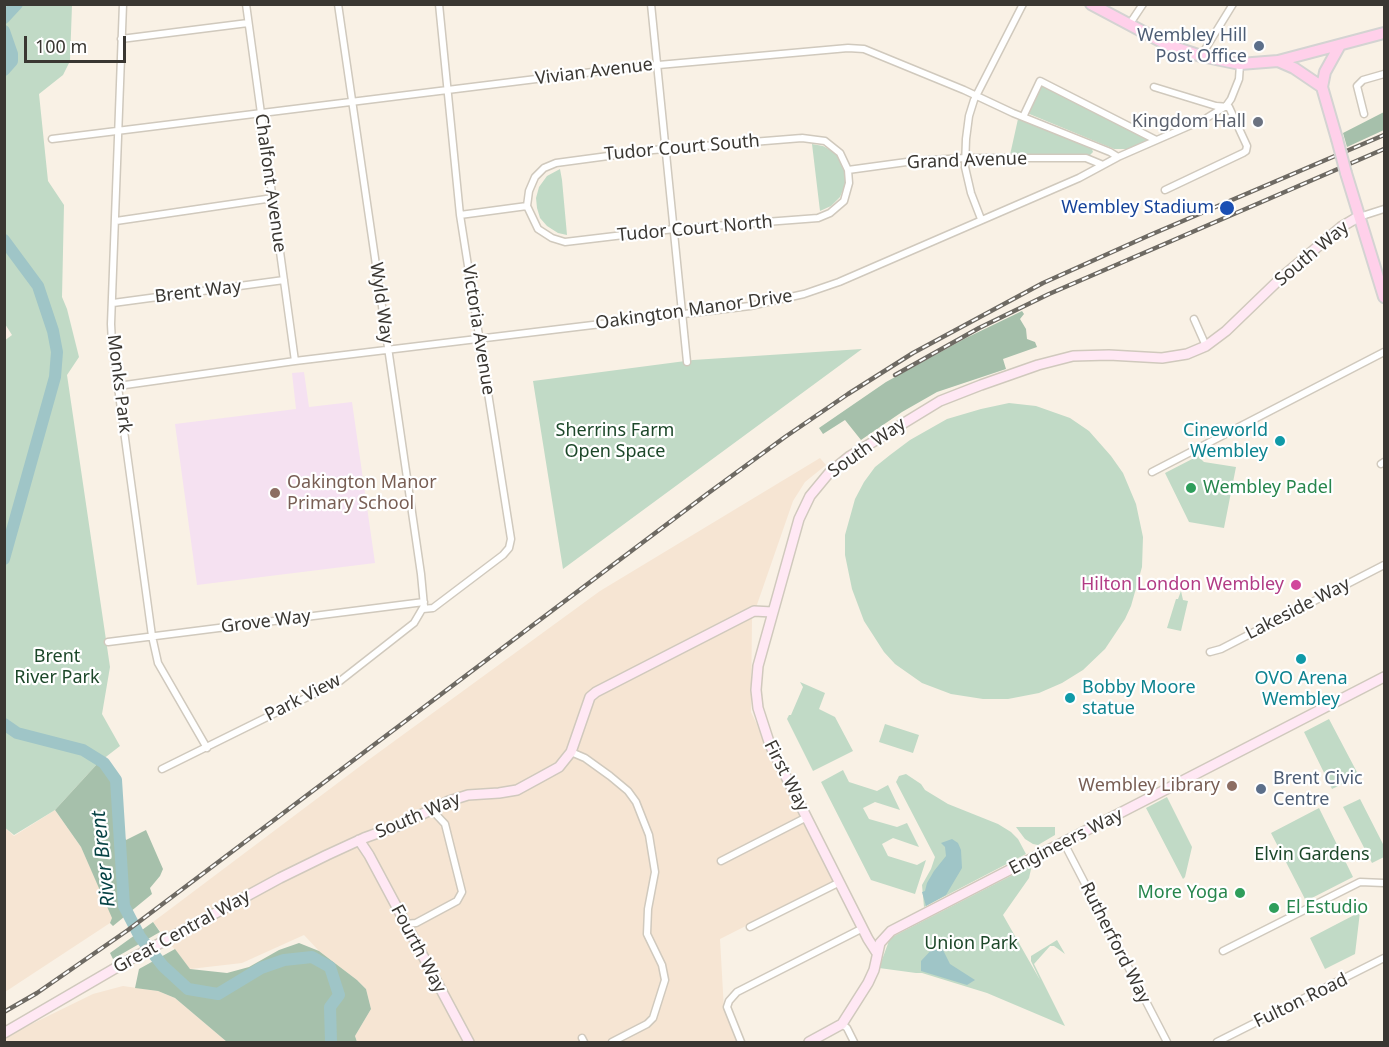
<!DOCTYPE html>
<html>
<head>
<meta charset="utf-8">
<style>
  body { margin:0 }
  #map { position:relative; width:1389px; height:1047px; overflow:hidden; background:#f9f1e5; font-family:"Noto Sans",sans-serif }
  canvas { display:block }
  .frame { position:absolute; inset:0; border:6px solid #3a3732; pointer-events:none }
  .scale { position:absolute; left:24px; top:36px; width:102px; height:27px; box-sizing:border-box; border:3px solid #3a3732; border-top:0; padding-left:8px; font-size:18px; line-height:21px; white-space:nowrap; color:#3a3732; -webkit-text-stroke:4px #fff; paint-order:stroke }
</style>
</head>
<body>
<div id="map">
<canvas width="1389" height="1047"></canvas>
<div class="frame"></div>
<div class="scale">100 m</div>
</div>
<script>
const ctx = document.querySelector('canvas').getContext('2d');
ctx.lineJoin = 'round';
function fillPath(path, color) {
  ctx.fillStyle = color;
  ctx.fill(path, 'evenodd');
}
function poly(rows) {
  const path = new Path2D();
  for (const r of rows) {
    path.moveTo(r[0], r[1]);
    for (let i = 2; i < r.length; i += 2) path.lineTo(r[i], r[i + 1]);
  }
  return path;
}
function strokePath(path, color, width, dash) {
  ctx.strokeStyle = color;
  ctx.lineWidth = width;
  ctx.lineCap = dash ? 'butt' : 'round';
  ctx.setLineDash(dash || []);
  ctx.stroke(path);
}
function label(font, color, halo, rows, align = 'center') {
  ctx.font = font + ' "Noto Sans",sans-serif';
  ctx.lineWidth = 4.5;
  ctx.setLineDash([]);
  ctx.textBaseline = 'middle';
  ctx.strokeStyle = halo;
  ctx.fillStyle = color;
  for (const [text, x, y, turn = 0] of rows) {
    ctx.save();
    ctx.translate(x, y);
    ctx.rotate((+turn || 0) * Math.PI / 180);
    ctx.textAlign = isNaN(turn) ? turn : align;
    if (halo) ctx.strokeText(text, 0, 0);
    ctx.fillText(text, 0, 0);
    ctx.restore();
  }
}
fillPath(poly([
  [820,458,826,465,805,482,793,501,752,619,751,712,833,882,720,939,724,1010,739,1042,357,1042,355,1036,371,1009,366,989,357,980,319,951,304,935,242,963,190,969,153,922,367,761,600,591],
  [55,810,81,847,113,918,110,923,5,992,4,827,14,836],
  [123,986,158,991,175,998,227,1042,5,1042,5,1037,93,994]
]), '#f6e5d3');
fillPath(poly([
  [304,372,309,407,352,402,375,563,197,585,175,424,296,409,292,373]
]), '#f5e1f1');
fillPath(poly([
  [5,5,72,5,70,61,63,75,39,94,48,181,64,205,62,297,67,309,79,357,67,375,110,667,102,714,120,746,98,763,55,810,14,835,4,827,4,341,12,335,5,324],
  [1041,84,1146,138,1146,141,1128,149,1114,149,1027,113],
  [1018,119,1092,149,1093,152,1090,155,1010,155],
  [812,144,823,146,836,153,840,159,845,172,845,185,840,197,831,206,820,211],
  [560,169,562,180,567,235,558,233,547,226,540,218,537,208,536,198,539,187,547,176],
  [862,349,563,569,533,381,693,360],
  [1009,403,1036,406,1070,418,1089,431,1111,456,1123,473,1136,504,1143,537,1142,567,1131,606,1125,619,1105,649,1083,670,1062,683,1039,693,1008,699,983,699,951,694,922,683,895,664,884,652,864,621,852,589,845,555,845,535,855,499,864,482,875,467,890,455,910,440,947,419,981,409],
  [1198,456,1204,462,1236,467,1224,528,1189,522,1165,473],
  [1181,591,1183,600,1188,601,1181,631,1167,628,1176,599,1178,599],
  [800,682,825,693,819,709,835,717,853,751,813,771,787,719,789,715,791,715,803,687],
  [1329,719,1359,776,1332,789,1304,732],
  [885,724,919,735,913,753,879,742],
  [843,770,849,782,877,791,888,785,900,810,875,802,863,808,869,819,897,827,907,823,919,847,893,838,882,844,888,856,917,865,926,860,915,894,871,880,821,782],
  [906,774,921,784,925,790,948,804,998,824,1011,832,1018,839,1026,854,924,907,922,885,931,869,935,857,896,782,899,776],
  [1167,797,1192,847,1185,877,1183,879,1146,808],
  [1360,799,1384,846,1384,857,1372,863,1343,807],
  [1319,808,1353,877,1306,901,1271,833],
  [1016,827,1055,827,1055,835,1038,845,1033,844,1025,839],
  [1032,865,1029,878,1003,915,1040,980,1031,961,1031,956,1057,940,1065,954,1054,946,1050,946,1034,964,1065,1026,987,993,922,973,916,973,879,968,890,938],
  [1360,912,1355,954,1325,969,1310,938]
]), '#c1dac6');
fillPath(poly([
  [1384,112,1384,130,1347,147,1343,133],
  [1022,311,1024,314,1020,319,1026,329,1027,339,1035,342,1037,347,1003,359,1006,369,937,392,902,412,861,440,845,420,823,434,819,428,886,382,966,338],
  [98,763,114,783,116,824,126,840,146,830,163,869,160,876,150,888,152,894,113,926,110,923,112,918,81,847,55,810],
  [153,922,160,932,113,959,110,953],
  [299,943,319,951,357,980,366,989,371,1009,355,1036,357,1042,227,1042,175,998,158,991,135,988,139,969,175,949,190,969,227,973,249,967,279,950]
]), '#a6c0ab');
fillPath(poly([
  [952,839,958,843,961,850,962,868,946,895,926,906,922,892,925,891,927,883,934,871,946,856,945,847,941,843],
  [938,945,941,946,950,964,975,980,967,985,921,971,921,961,935,946]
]), '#9fc5c7');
strokePath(poly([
  [4,18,17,4],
  [4,31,12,54,12,61,4,70],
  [4,240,38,286,53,331,57,352,55,377,4,559],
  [4,724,17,733,83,750,104,763,116,780,124,906,140,937,163,966,188,989,218,994,261,968,284,960,312,957,330,967,339,995,330,1007,331,1042]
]), '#9fc5c7', 12);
const street = poly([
  [123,4,111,324,112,343,152,636,158,663,207,748],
  [246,4,295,361],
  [651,4,687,362],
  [1129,25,1143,4],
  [121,39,248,23],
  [1201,56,1233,4],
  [1154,87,1216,106,1229,107,1247,146,1246,151,1243,153,1165,190],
  [1364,114,1357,86,1363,80,1384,74],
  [1023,117,1040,81,1156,140],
  [802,138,825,141,840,153,848,170,849,183,844,201,830,213,818,218,674,229,565,242,552,238,538,229,527,206,529,191,535,177,544,168,556,163,653,150,802,138],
  [52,139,625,68,848,48,864,49,964,90,1013,113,1110,152,1118,157],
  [848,170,914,161,965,158,1086,158,1103,165],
  [460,215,527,206],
  [1359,217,1384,209],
  [981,219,971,193,965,167,966,139,969,116,974,100,1023,4],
  [116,221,273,198],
  [113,303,284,280],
  [1194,319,1206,346],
  [118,386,295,361,750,306,804,294,839,282,1079,178,1118,157,1205,119,1226,106,1231,99,1239,79,1240,64],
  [1381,464,1384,462],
  [1152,472,1384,352],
  [423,609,433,608,503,555,509,548,511,539,460,215,439,4],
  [108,642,424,602],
  [1210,652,1221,649,1384,565],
  [571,752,585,758,610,776,628,791,636,802,649,835,655,872,648,909,647,934,662,965,665,980,653,1018,647,1024,612,1042],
  [162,769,340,681,414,623,424,606,421,574,338,4],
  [1064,843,1167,1042],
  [721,861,807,817],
  [405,924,416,923,457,901,462,892,445,824,431,809],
  [750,927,840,882],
  [1223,951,1360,882,1384,883],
  [842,1024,847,1028,854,1042],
  [582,1038,584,1042],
  [741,1042,727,1007,729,1001,737,992,863,928],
  [1217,1042,1384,958]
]);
const secondary = poly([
  [359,840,369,855,469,1042],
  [877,953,868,939,770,745,758,708,756,690,758,666,799,519,810,496,829,473,850,456,940,401,981,385,1038,365,1073,356,1109,355,1162,358,1187,354,1206,346,1226,331,1283,276,1341,227,1358,217],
  [4,1033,131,959,280,878,327,855,364,838,400,825,449,801,468,795,499,793,517,790,539,778,559,767,571,752,590,697,596,692,754,611,772,612],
  [809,1042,842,1024,868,983,874,970,880,943,891,931,1384,677]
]);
const primary = poly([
  [1091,4,1168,45,1201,56,1240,64,1278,61,1384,33],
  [1278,61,1294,68,1322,87,1337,139],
  [1322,87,1325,72,1340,45],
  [1346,173,1384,297]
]);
strokePath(street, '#d0c9bd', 9);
strokePath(secondary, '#d0c9bd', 12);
strokePath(primary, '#d4d3d2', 14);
strokePath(street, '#fff', 6);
strokePath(secondary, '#ffe8f4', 9);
strokePath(primary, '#ffd0ea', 10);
const rail = poly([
  [895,375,979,328,1049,294,1384,149],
  [4,1012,37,993,128,930,707,494,785,437,848,394,913,353,1043,283,1150,235,1384,135]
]);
strokePath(rail, '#6e6a63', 4.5);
strokePath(rail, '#fff', 2, [7]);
const primaryBridge = poly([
  [1337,139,1346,173]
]);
strokePath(primaryBridge, '#d4d3d2', 14, []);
strokePath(primaryBridge, '#ffd0ea', 10);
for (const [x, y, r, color] of [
  [1259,46,6,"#5c6f8a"],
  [1258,122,6,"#6b7280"],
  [1227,208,8,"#1a4fb4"],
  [1280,441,6,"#0f9aa8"],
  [1191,488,6,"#2e9e5b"],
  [275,493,6,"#8d6e63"],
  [1296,585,6,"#d1479c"],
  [1301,659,6,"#0f9aa8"],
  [1070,698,6,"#0f9aa8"],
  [1232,786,6,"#8d6e63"],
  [1261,789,6,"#5c6f8a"],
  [1240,893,6,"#2e9e5b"],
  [1274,908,6,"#2e9e5b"]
]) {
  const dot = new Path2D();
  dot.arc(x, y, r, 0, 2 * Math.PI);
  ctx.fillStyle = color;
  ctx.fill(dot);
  strokePath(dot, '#fff', 2);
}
label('18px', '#4e5e75', '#fff', [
  ["Wembley Hill",1247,36],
  ["Post Office",1247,57],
  ["Brent Civic",1273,779,"left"],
  ["Centre",1273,800,"left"]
], 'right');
label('18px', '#3a3732', '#fff', [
  ["Vivian Avenue",594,72,-7],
  ["Tudor Court South",682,148,-5],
  ["Grand Avenue",967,161,-2],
  ["Chalfont Avenue",270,183,82],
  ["Tudor Court North",695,229,-5],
  ["South Way",1312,254,-40],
  ["Brent Way",198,292,-7],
  ["Wyld Way",381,303,82],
  ["Oakington Manor Drive",694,310,-8],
  ["Victoria Avenue",478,330,81],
  ["Monks Park",119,384,83],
  ["South Way",867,448,-35],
  ["Lakeside Way",1298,609,-27],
  ["Grove Way",266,622,-7],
  ["Park View",303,698,-27],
  ["First Way",786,776,63],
  ["South Way",418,816,-23],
  ["Engineers Way",1066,842,-27],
  ["Great Central Way",182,932,-29],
  ["Rutherford Way",1115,943,63],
  ["Fourth Way",418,949,62],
  ["Fulton Road",1301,1001,-26]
]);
label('18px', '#5b616d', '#fff', [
  ["Kingdom Hall",1246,122]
], 'right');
label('18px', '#164399', '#fff', [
  ["Wembley Stadium",1214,208]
], 'right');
label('18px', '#1c4729', '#fff', [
  ["Sherrins Farm",615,431],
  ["Open Space",615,452],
  ["Brent",57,657],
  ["River Park",57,678],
  ["Elvin Gardens",1312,855],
  ["Union Park",971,944]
]);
label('18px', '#0d838f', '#fff', [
  ["Cineworld",1268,431],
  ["Wembley",1268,452],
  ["OVO Arena",1301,679,"center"],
  ["Wembley",1301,700,"center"],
  ["Bobby Moore",1082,688,"left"],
  ["statue",1082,709,"left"]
], 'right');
label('18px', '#785e54', '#fff', [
  ["Oakington Manor",287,483],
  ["Primary School",287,504],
  ["Wembley Library",1220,786,"right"]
], 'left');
label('18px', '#27864d', '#fff', [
  ["Wembley Padel",1203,488],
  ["More Yoga",1228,893,"right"],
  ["El Estudio",1286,908]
], 'left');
label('18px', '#b23c85', '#fff', [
  ["Hilton London Wembley",1284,585]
], 'right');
label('italic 20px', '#074345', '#fff', [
  ["River Brent",104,859,-96]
]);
</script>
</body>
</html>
